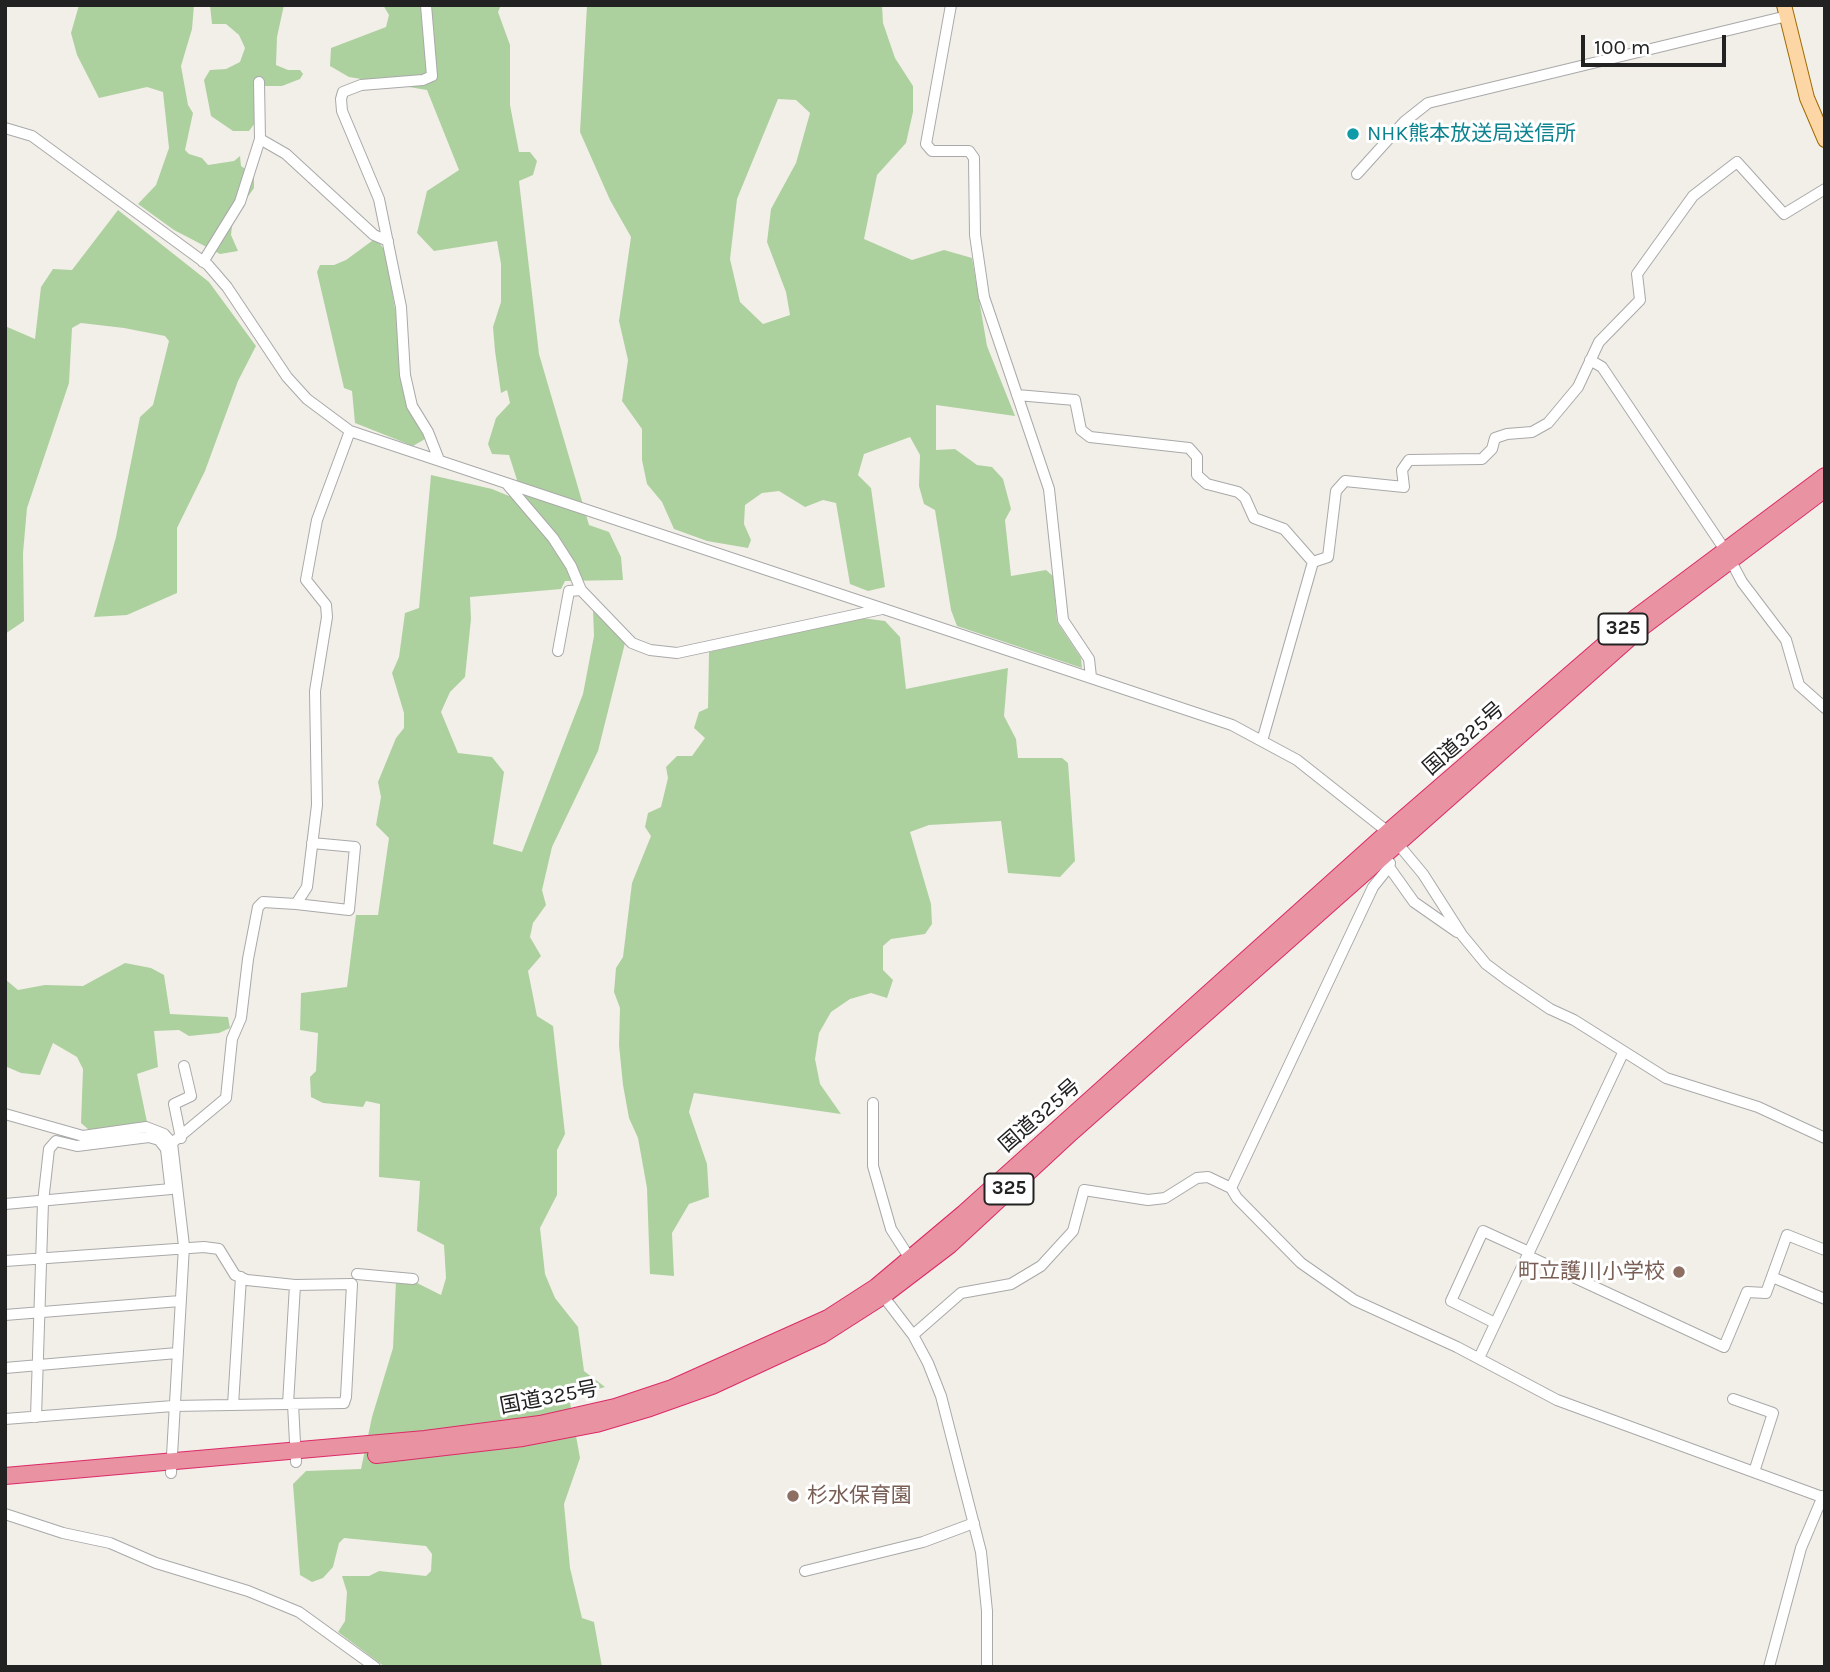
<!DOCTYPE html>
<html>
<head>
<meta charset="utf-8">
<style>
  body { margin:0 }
  #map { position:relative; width:1830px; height:1672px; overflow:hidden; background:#f2efe9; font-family:Karla,sans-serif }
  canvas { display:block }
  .frame { position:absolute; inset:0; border:7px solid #222; pointer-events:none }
  .scale { position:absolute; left:1581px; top:35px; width:145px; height:32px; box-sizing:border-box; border:4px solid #222; border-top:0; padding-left:9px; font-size:21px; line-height:24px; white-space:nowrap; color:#222; -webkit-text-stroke:5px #fff; paint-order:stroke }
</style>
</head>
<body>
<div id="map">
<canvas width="1830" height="1672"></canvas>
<div class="frame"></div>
<div class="scale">100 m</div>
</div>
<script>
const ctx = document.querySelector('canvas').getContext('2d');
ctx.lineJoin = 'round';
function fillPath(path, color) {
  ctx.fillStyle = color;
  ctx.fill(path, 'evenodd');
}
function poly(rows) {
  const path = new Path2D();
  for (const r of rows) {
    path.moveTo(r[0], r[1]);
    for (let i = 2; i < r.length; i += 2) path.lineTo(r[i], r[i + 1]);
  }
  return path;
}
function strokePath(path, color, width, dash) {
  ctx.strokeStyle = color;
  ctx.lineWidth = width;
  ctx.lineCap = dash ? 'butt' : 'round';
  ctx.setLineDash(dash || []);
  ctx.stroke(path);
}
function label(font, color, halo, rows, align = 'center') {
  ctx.font = font + ' Karla,"Noto Sans JP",sans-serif';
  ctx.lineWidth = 6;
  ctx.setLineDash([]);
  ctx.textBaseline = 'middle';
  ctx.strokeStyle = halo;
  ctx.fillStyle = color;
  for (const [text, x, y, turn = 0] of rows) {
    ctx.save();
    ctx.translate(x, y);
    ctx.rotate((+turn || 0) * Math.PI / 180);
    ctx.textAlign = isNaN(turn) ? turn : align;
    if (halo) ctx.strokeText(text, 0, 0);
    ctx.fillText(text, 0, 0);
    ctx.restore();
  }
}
fillPath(poly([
  [79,5,194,5,192,29,181,66,188,105,193,113,185,150,189,154,202,158,208,165,234,161,240,156,241,166,254,175,254,188,233,218,231,235,238,251,220,254,174,230,138,204,156,185,169,148,163,92,147,87,99,98,77,55,71,33],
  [210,5,284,5,277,37,276,65,288,70,300,70,303,74,300,79,282,86,261,86,258,119,249,131,233,131,211,116,204,80,210,70,226,69,240,62,245,48,239,35,226,24,212,24],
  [383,5,501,5,498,12,510,45,510,105,519,152,530,152,537,161,533,175,519,181,539,354,589,525,609,532,621,557,623,580,565,581,561,589,470,597,471,619,465,677,450,692,441,712,458,753,492,757,504,772,493,844,522,852,583,694,594,636,593,610,625,643,598,751,552,847,542,890,546,905,533,923,530,937,541,956,528,971,537,1016,553,1026,565,1134,557,1150,557,1195,540,1228,545,1274,555,1298,578,1327,584,1371,605,1387,569,1397,580,1458,564,1504,570,1568,582,1618,594,1622,602,1667,385,1667,338,1632,345,1621,347,1592,342,1576,369,1576,379,1571,426,1576,431,1571,432,1554,426,1546,344,1538,339,1543,333,1567,323,1578,312,1582,300,1575,293,1484,306,1471,361,1469,372,1417,393,1348,396,1281,417,1283,441,1295,446,1278,444,1245,417,1231,420,1181,379,1177,380,1104,366,1101,363,1107,323,1103,311,1097,310,1077,316,1071,318,1033,300,1030,301,993,347,987,356,915,378,915,389,838,376,825,381,797,378,782,396,738,404,728,404,713,392,673,399,657,405,613,419,608,431,475,492,489,509,496,517,480,509,455,492,454,488,444,496,418,510,403,507,390,501,393,495,351,493,327,501,302,501,264,497,241,434,251,417,233,427,191,459,170,427,90,349,77,330,66,331,48,386,27,389,15],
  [587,5,882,5,883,23,895,58,913,86,913,112,906,143,877,175,864,239,912,260,944,250,972,258,987,346,1015,416,936,405,936,450,955,449,977,465,992,467,1003,479,1011,509,1005,520,1011,576,1046,570,1053,576,1057,622,1081,658,1082,668,957,626,951,610,935,510,924,504,919,486,920,455,910,437,864,454,858,475,871,488,885,587,868,591,850,584,836,503,823,500,805,507,779,491,762,493,745,505,744,524,751,540,748,548,707,541,674,529,662,502,647,484,642,460,642,429,622,401,628,360,619,321,631,237,610,200,580,132],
  [778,99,796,100,810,113,796,163,771,209,767,242,786,292,790,315,763,324,740,302,730,259,737,199],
  [118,210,209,282,256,346,238,381,205,471,177,528,177,593,127,615,94,617,116,537,140,417,153,405,169,341,165,336,124,328,81,323,72,328,69,383,27,508,23,553,24,621,5,634,5,326,35,339,41,287,53,269,72,270],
  [376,238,385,251,399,332,425,439,413,446,355,423,352,391,344,388,317,272,320,265,334,265,346,260],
  [862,618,885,621,900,637,906,689,1008,668,1004,716,1016,739,1018,758,1062,758,1068,763,1075,861,1060,877,1008,873,1001,821,929,825,910,832,931,904,932,924,925,934,891,939,883,946,883,970,893,980,887,998,871,993,850,999,831,1012,819,1033,815,1059,820,1084,841,1114,694,1093,689,1112,707,1164,709,1197,689,1204,672,1233,674,1276,650,1274,647,1188,638,1138,629,1118,623,1085,619,1045,620,1008,614,992,616,968,623,957,632,883,651,836,645,827,648,813,661,807,668,778,666,767,677,756,692,756,705,738,694,728,699,712,708,708,709,652],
  [125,963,151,968,164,975,170,1014,228,1017,230,1028,219,1033,189,1036,179,1030,154,1031,158,1067,137,1074,147,1122,89,1130,81,1123,83,1069,77,1057,53,1043,40,1075,21,1073,5,1066,5,979,18,990,45,985,83,986]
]), '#add19e');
const minor = poly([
  [426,5,432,76,423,80,361,85,343,92,341,99,342,111,379,199,401,307,405,375,412,406,428,432,439,460],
  [951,5,926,144,932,151,969,151,974,158,975,235,984,297,1049,489,1063,620,1089,659,1091,677],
  [259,82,260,139],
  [5,128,32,136,208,265,227,287,287,377,307,399,350,431,1232,725,1297,760,1388,832,1423,874,1462,935,1486,964,1506,979,1550,1009,1574,1020,1666,1078,1758,1107,1825,1138],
  [1357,174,1404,122,1428,103,1787,16],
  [203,262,240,202,260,139,286,154,374,235,388,241],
  [1590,360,1602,367,1725,550,1742,582,1786,640,1799,685,1825,708],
  [1017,395,1075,400,1081,430,1090,437,1189,448,1197,457,1197,475,1207,484,1238,492,1245,498,1254,518,1284,529,1313,562],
  [507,484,553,538,571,566,581,590],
  [1313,562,1328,557,1336,491,1345,481,1404,487,1402,470,1409,460,1482,459,1492,449,1495,438,1507,434,1532,432,1548,423,1578,387,1599,342,1640,300,1637,274,1693,196,1737,162,1784,214,1825,189],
  [558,651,569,591,581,590,632,643,650,650,677,653,882,609],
  [1262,741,1313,562],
  [1390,863,1389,867,1414,902,1457,932],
  [296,904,349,910,355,847,312,843],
  [873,1103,873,1166,891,1229,909,1257],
  [5,1114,83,1136,146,1127,164,1134,172,1143,184,1246,171,1473],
  [181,1138,174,1104,191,1096,184,1066],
  [172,1143,226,1098,232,1039,241,1018,248,959,258,907,263,902,296,904,307,887,317,805,315,691,327,617,326,605,306,580,317,520,350,431],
  [1231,1188,1373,887,1389,867],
  [5,1204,171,1189],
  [1528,1256,1724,1347,1747,1292,1766,1293,1787,1235,1825,1250],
  [5,1261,204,1247,219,1249,235,1275,247,1280,295,1285,352,1284,346,1397,344,1403,173,1406,5,1419],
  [357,1274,413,1279],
  [1772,1277,1825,1299],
  [880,1292,913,1335,928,1363,941,1396,981,1552,987,1611,987,1667],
  [5,1315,180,1301],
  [1495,1323,1451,1301,1483,1231,1529,1252],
  [913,1335,961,1293,1011,1284,1041,1266,1073,1231,1084,1190,1148,1200,1165,1198,1197,1178,1208,1177,1231,1188,1237,1198,1301,1263,1354,1300,1457,1347,1557,1400,1822,1497,1825,1503],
  [1479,1358,1623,1053],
  [5,1368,177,1353],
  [1733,1399,1773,1413,1754,1472],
  [288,1404,295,1285],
  [293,1404,296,1462],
  [233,1405,241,1277],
  [36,1417,43,1202,49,1149,56,1141,77,1146,149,1137,159,1140,166,1149,170,1184],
  [5,1514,63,1533,110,1543,156,1563,248,1591,299,1612,375,1667],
  [805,1571,923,1542,974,1523],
  [1769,1667,1801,1548,1823,1496]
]);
const major = poly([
  [1784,5,1807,98,1825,140]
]);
const highway = poly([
  [376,1455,523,1438,596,1424,650,1408,712,1386,822,1335,883,1296,950,1245,1072,1132,1641,628,1825,489],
  [5,1476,425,1439,540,1424,615,1407,672,1388,828,1318,876,1287,964,1213,1388,832,1634,619,1825,476]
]);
strokePath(minor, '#a9a9a9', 12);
strokePath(major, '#a06b00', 16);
strokePath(highway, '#dc2a67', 18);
strokePath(minor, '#fff', 10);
strokePath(major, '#fcd6a4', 14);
strokePath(highway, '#e892a2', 16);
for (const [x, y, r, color] of [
  [1353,134,7,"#0f9aa8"],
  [1679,1272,7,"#8d6e63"],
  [793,1496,7,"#8d6e63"]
]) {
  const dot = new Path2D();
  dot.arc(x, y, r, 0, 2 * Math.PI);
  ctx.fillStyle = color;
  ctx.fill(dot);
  strokePath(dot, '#fff', 2.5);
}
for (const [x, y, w] of [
  [1623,629,49],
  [1009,1189,49]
]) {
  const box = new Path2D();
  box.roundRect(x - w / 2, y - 15.5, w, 31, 5);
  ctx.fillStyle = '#fff';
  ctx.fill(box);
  strokePath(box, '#222', 2);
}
label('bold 19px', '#222', null, [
  ["325",1623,629],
  ["325",1009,1189]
]);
label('21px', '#0d838f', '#fff', [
  ["NHK熊本放送局送信所",1367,134]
], 'left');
label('21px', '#222', '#fff', [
  ["国道325号",1464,739,-41],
  ["国道325号",1040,1116,-41],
  ["国道325号",549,1398,-11]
]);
label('21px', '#785e54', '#fff', [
  ["町立護川小学校",1665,1272],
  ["杉水保育園",807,1496,"left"]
], 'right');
</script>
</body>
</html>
